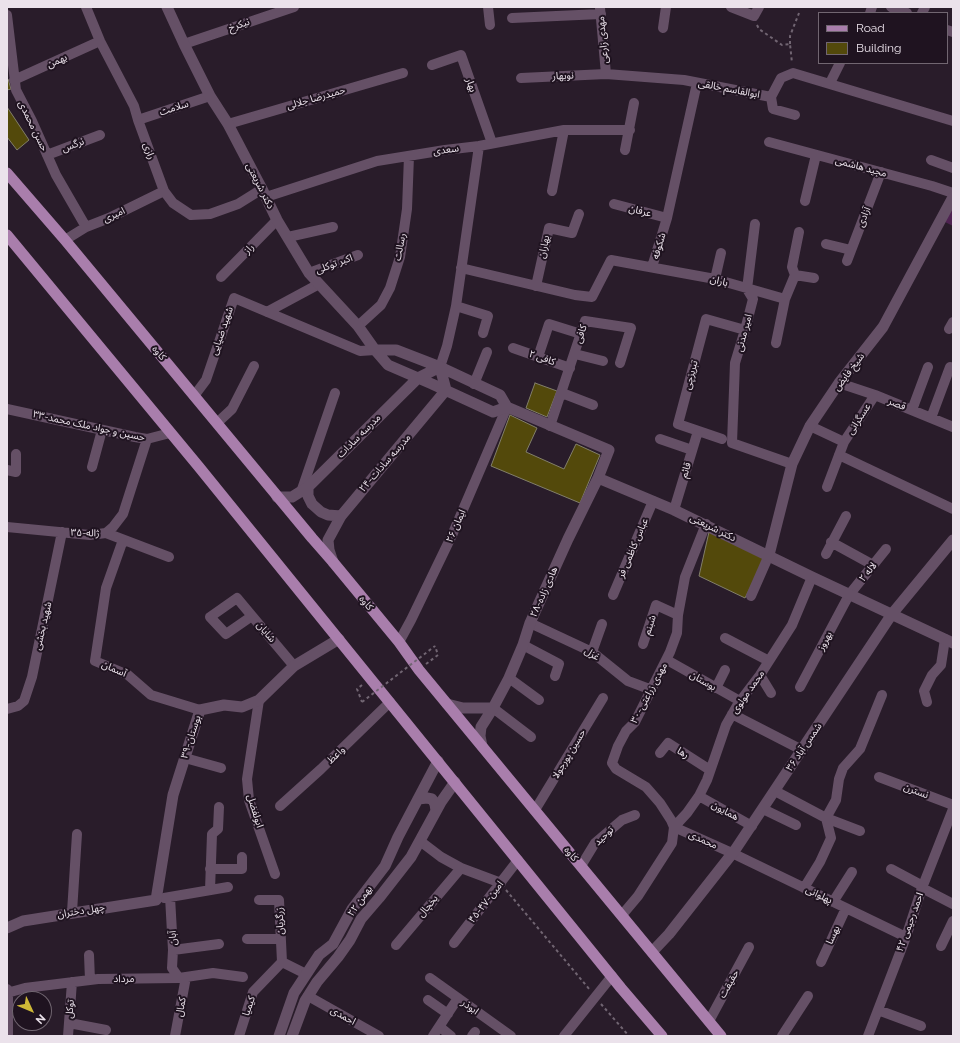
<!DOCTYPE html>
<html>
<head>
<meta charset="utf-8">
<style>
  body { margin:0 }
  #map { position:relative; width:960px; height:1043px; overflow:hidden; background:#291c2a; font-family:Raleway,sans-serif }
  canvas { display:block }
  .frame { position:absolute; inset:0; border:8px solid #ebe2eb; pointer-events:none }
  .legend { position:absolute; left:818px; top:12px; width:130px; height:52px; box-sizing:border-box; background:#1f1320; border:1px solid #716671; margin:0; padding:5px 7px; list-style:none; font-size:12px; color:#ebe2eb }
  .legend li { display:flex; align-items:center; gap:8px; height:20px }
  .legend b { width:20px; border:1px solid #716671 }
  .north { position:absolute; left:12px; top:991px; width:40px; height:40px; box-sizing:border-box; background:#1f1320; border:1px solid #716671; border-radius:50%; rotate:134deg; font-size:11px; font-weight:700; line-height:16px; text-align:center; color:#ebe2eb }
  .north::after { content:''; display:block; margin:auto; width:14px; height:18px; background:#ceb837; clip-path:polygon(50% 0,100% 100%,50% 72%,0 100%) }
</style>
</head>
<body>
<div id="map">
<canvas width="960" height="1043"></canvas>
<div class="frame"></div>
<ul class="legend">
<li><b style="height:5px;background:#a97eac"></b>Road</li>
<li><b style="height:11px;background:#53490b"></b>Building</li>
</ul>
<div class="north">N</div>
</div>
<script>
const ctx = document.querySelector('canvas').getContext('2d');
ctx.lineJoin = 'round';
function fillPath(path, color) {
  ctx.fillStyle = color;
  ctx.fill(path, 'evenodd');
}
function poly(rows) {
  const path = new Path2D();
  for (const r of rows) {
    path.moveTo(r[0], r[1]);
    for (let i = 2; i < r.length; i += 2) path.lineTo(r[i], r[i + 1]);
  }
  return path;
}
function strokePath(path, color, width, dash) {
  ctx.strokeStyle = color;
  ctx.lineWidth = width;
  ctx.lineCap = dash ? 'butt' : 'round';
  ctx.setLineDash(dash || []);
  ctx.stroke(path);
}
function label(font, color, halo, rows, align = 'center') {
  ctx.font = font + ' Raleway,"Noto Sans Arabic",sans-serif';
  ctx.lineWidth = 4;
  ctx.setLineDash([]);
  ctx.textBaseline = 'middle';
  ctx.strokeStyle = halo;
  ctx.fillStyle = color;
  for (const [text, x, y, turn = 0] of rows) {
    ctx.save();
    ctx.translate(x, y);
    ctx.rotate((+turn || 0) * Math.PI / 180);
    ctx.textAlign = isNaN(turn) ? turn : align;
    if (halo) ctx.strokeText(text, 0, 0);
    ctx.fillText(text, 0, 0);
    ctx.restore();
  }
}
fillPath(poly([
  [953,206,953,226,945,222]
]), '#4e2251');
const building = poly([
  [7,79,8,79,11,89,7,90,7,79],
  [7,107,29,140,17,150,7,137,7,107],
  [535,383,557,391,547,417,526,408,535,383],
  [510,415,537,428,526,452,564,469,576,444,600,455,580,503,491,466,510,415],
  [709,532,766,557,745,598,699,576,709,532]
]);
fillPath(building, '#53490b');
strokePath(building, '#827f6a', 1);
strokePath(poly([
  [757,25,759,29,782,45,790,44,792,63],
  [790,44,790,36,799,13],
  [426,664,438,655,435,646],
  [362,685,357,689,362,702],
  [506,890,590,990],
  [601,1004,629,1036]
]), '#716572', 2, [3, 3]);
strokePath(poly([
  [86,7,100,41,134,106,138,120,164,191,173,203,191,215,210,214,238,204,262,189],
  [488,7,490,25],
  [731,7,754,16,759,7],
  [891,7,907,13],
  [600,8,606,74],
  [870,13,872,7],
  [922,13,925,7],
  [7,15,16,90,32,121,56,175,86,227],
  [512,18,601,14],
  [663,28,666,7],
  [947,30,953,32],
  [184,44,294,7],
  [432,65,461,55,492,143],
  [521,78,606,74,684,80,771,97,781,78,793,73,953,121],
  [14,80,100,41],
  [830,83,840,63],
  [771,97,773,109,795,115],
  [138,120,210,96],
  [228,124,403,73],
  [769,142,932,186,953,193],
  [625,150,634,103],
  [47,155,100,135],
  [931,160,953,168],
  [552,191,564,130],
  [266,197,377,161,445,150,479,146,564,130,630,130],
  [805,201,816,155],
  [614,204,667,218],
  [755,224,747,289,753,299,745,330,735,363,732,443,792,464],
  [288,237,333,227],
  [65,240,86,227,109,218,164,191],
  [826,244,851,250],
  [847,261,881,172],
  [652,267,667,218,697,83],
  [461,268,575,295,592,297,611,260,715,279,785,299],
  [309,273,358,255],
  [795,275,814,278],
  [221,277,277,220],
  [715,279,721,253],
  [536,286,549,228,572,233,579,214],
  [456,306,488,316,483,333],
  [267,312,319,284],
  [358,326,381,305,390,288,400,257,407,209,409,156],
  [949,329,953,322],
  [776,343,785,299,795,275,792,267,799,232],
  [513,348,570,368],
  [575,354,603,361],
  [538,357,549,324,581,334],
  [440,367,447,346,456,306,479,146],
  [839,383,875,395,953,427],
  [474,384,487,352],
  [562,393,593,405],
  [194,396,206,380,234,298,360,351,375,350],
  [7,409,135,437,147,439,170,433],
  [912,410,928,367],
  [931,418,950,367],
  [217,423,232,409,254,366],
  [550,426,585,321,631,328,620,363],
  [810,426,844,442],
  [660,439,692,450],
  [722,439,678,424,706,319,745,330],
  [839,455,953,509],
  [92,467,102,430],
  [7,470,16,472,16,454],
  [827,487,844,442,875,395],
  [301,492,335,393],
  [674,510,698,431],
  [7,527,90,535,106,533,113,527,123,514,147,439],
  [106,533,169,557],
  [123,540,106,588,95,661,128,675,151,695,200,710],
  [831,542,873,565],
  [826,554,846,516],
  [812,577,792,625,760,675,738,704,726,725,707,780,699,796,687,813,674,827,732,853,906,937],
  [613,595,653,501],
  [751,596,769,555],
  [252,616,226,634,210,617,237,598,252,616,294,666],
  [530,623,592,652,628,681,652,690],
  [725,638,769,661],
  [399,642,411,620,453,533,507,407],
  [643,644,656,605,678,615],
  [523,645,559,664,555,676],
  [592,652,602,624],
  [667,660,740,701],
  [760,675,771,693],
  [509,678,539,700],
  [800,687,849,595,886,549],
  [716,688,725,670],
  [259,700,247,779,249,800,275,874],
  [927,702,924,691,932,675,941,665,945,639],
  [493,708,531,737],
  [7,709,18,706,24,701,32,677,62,532],
  [732,714,802,750],
  [660,753,668,743,710,770],
  [185,758,221,768],
  [879,777,953,805],
  [775,791,826,818,860,831],
  [699,796,752,826],
  [280,806,321,769,390,702],
  [763,809,796,825],
  [535,810,603,698],
  [420,841,441,857,461,868,501,883],
  [581,866,595,843,622,820,635,815],
  [210,869,242,869,242,857],
  [891,869,919,884,922,888,953,904],
  [804,888,820,862,831,838,826,818,836,800,839,779,843,768,860,749,882,695],
  [210,890,212,834,218,829,219,807],
  [170,897,173,950,172,968,179,978],
  [164,898,228,887],
  [259,900,279,900,282,962],
  [833,902,852,872],
  [72,912,77,834],
  [622,915,638,896,672,843,674,827,671,820,660,803,646,787,616,769,612,763,618,746,626,731,635,722,670,652,677,633,678,615,685,577,706,524],
  [247,939,280,939],
  [454,943,518,860],
  [396,945,461,868],
  [941,946,953,921],
  [173,950,219,944],
  [89,955,90,980],
  [282,962,306,974],
  [821,962,846,908],
  [430,978,511,1036],
  [7,989,8,993,8,1036],
  [7,993,25,988,98,979,179,978,213,973,243,977],
  [308,996,379,1036],
  [428,1000,448,1014],
  [878,1010,921,1026],
  [709,1021,749,947],
  [69,1023,106,1030],
  [440,1027,451,1036],
  [68,1036,72,982],
  [175,1036,186,977],
  [239,1036,253,992,282,962],
  [433,1036,458,998],
  [472,1036,475,1032],
  [564,1036,612,976],
  [782,1036,808,996],
  [868,1036,906,937,922,888,953,809]
]), '#655066', 10);
strokePath(poly([
  [167,7,184,44,210,96,228,124,262,189,277,220,309,273,358,326,375,350,388,365,432,384,493,412,507,407],
  [375,350,396,350,440,367,500,395,507,407,609,450,598,478,674,510,812,577,953,643],
  [308,487,308,496,312,504,321,512,328,515,341,516],
  [277,497,292,497,308,487,418,378,440,367,446,390,341,516,328,540,329,550,333,562],
  [769,555,792,464,810,426,839,383,883,327,953,197],
  [447,704,463,708,493,708,481,727,480,736,482,746],
  [493,708,509,678,523,645,530,623,568,539,598,478],
  [418,799,427,798,432,799,435,804,436,811],
  [7,928,23,921,156,900,173,795,200,710,224,705,242,707,259,700,294,666,339,639],
  [652,952,669,934,735,850,892,614,953,540],
  [279,1036,294,993,319,955,333,944,352,909,385,866,398,837,438,761],
  [292,1036,305,1001,317,982,338,957,350,940,361,919,379,898,411,857,441,802,455,782]
]), '#655066', 11);
strokePath(poly([
  [7,173,65,240,312,538,333,562,399,642,419,670,721,1036],
  [7,235,199,467,621,988,662,1036]
]), '#a97eac', 11);
strokePath(poly([
  [362,702,435,646]
]), '#716572', 2, [3, 3]);
label('10px', '#ebe2eb', '#1f1320', [
  ["نیکرخ",239,25,-19],
  ["مهدی زارعی",603,40,-95],
  ["بهمن",57,61,-24],
  ["نوبهار",563,76,-3],
  ["بهار",471,85,71],
  ["ابوالقاسم خالقی",729,89,11],
  ["حمیدرضا جلالی",316,98,-16],
  ["سلامت",174,108,-18],
  ["حسن محمدی",33,126,64],
  ["نرگس",73,145,-21],
  ["سعدی",446,150,-8],
  ["رازی",149,151,70],
  ["مجید هاشمی",861,167,15],
  ["دکتر شریعتی",260,186,63],
  ["عرفان",640,211,14],
  ["امیری",114,215,-25],
  ["آزادی",864,217,-69],
  ["شکوفه",659,246,-74],
  ["رسالت",400,247,-79],
  ["بهاران",544,247,-78],
  ["راز",249,249,-46],
  ["اکبر توکلی",334,264,-20],
  ["باران",719,281,14],
  ["شهید ضیایی",222,331,-71],
  ["امیر مدنی",744,333,-75],
  ["کافی",581,334,-71],
  ["کاوه",159,353,50],
  ["کافی ۲",542,358,19],
  ["شیخ فایض",849,372,-53],
  ["تبریزچی",691,375,-75],
  ["قصر",897,404,21],
  ["عسگرانی",859,419,-57],
  ["۳۳-حسین و جواد ملک محمد",89,426,12],
  ["مدرسه سادات",359,436,-45],
  ["۲۴-مدرسه سادات",385,463,-49],
  ["قائم",686,470,-73],
  ["۲۶ ایمان",456,526,-66],
  ["دکتر شریعتی",713,528,26],
  ["۳۵-ژاله",85,533,2],
  ["عباس کاظمی فر",633,548,-67],
  ["لاله ۲",868,572,-51],
  ["۲۸-هادی زاده",544,592,-66],
  ["کاوه",366,603,50],
  ["شبنم",650,625,-72],
  ["شهید بخشی",43,626,-77],
  ["شایان",266,632,50],
  ["بهروز",825,641,-62],
  ["غزل",592,654,33],
  ["آسمان",114,669,24],
  ["بوستان",703,681,30],
  ["محمد مولوی",748,692,-55],
  ["۳۰-مهدی زراعتی",649,693,-62],
  ["۳۹-بوستان",191,737,-72],
  ["شمس آباد ۳۶",804,747,-56],
  ["رها",683,753,32],
  ["حسین پورجولا",569,754,-59],
  ["واعظ",336,755,-44],
  ["نسترن",916,791,21],
  ["ابولفضل",255,811,73],
  ["همایون",725,811,29],
  ["توحید",604,836,-44],
  ["محمدی",703,840,24],
  ["کاوه",571,854,50],
  ["پهلوانی",819,895,26],
  ["۲۲ بهمن",360,901,-55],
  ["۴۵-۴۷-امین",486,902,-52],
  ["یخچال",428,906,-50],
  ["چهل دختران",81,911,-9],
  ["زرگریان",280,921,-92],
  ["۴۲ احمد رحیمی",910,922,-70],
  ["بهسا",833,935,-65],
  ["آبان",173,938,-94],
  ["مرداد",124,979],
  ["حقیقت",729,984,-61],
  ["کیمیا",249,1006,-71],
  ["کمال",181,1007,-79],
  ["ابوذر",470,1007,36],
  ["توکل",70,1009,-85],
  ["احمدی",343,1016,29]
]);
</script>
</body>
</html>
